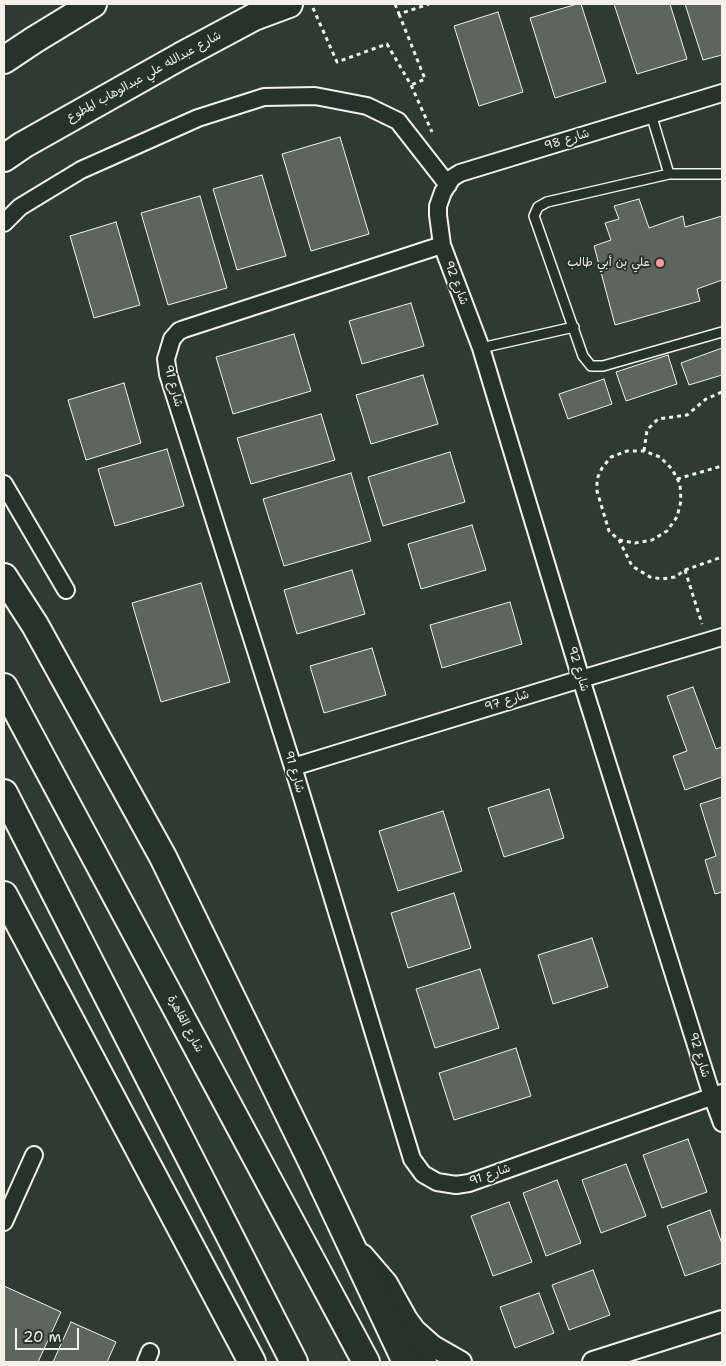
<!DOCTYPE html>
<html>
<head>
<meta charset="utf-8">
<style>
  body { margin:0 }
  #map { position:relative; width:726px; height:1366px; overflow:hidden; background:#2e3b34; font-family:"Shantell Sans",sans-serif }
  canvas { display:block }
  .frame { position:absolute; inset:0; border:5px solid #f4f1e8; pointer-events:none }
  .scale { position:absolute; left:15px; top:1328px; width:64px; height:22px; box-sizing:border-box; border:2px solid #f4f1e8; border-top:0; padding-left:6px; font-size:15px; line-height:18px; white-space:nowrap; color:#f4f1e8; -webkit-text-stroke:4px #26332d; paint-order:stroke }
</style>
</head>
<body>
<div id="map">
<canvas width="726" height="1366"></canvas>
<div class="frame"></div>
<div class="scale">20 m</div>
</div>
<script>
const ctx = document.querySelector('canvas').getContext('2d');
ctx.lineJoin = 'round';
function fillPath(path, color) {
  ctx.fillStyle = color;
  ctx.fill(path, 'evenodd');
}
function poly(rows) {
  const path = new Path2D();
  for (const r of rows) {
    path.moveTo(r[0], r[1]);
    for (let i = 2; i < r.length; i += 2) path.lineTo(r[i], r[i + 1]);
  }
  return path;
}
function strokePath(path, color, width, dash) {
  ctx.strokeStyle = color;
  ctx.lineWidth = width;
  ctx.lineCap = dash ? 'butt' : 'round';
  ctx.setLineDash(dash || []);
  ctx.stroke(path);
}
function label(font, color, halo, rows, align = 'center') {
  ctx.font = font + ' "Shantell Sans","Playpen Sans Arabic",sans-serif';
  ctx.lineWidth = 4;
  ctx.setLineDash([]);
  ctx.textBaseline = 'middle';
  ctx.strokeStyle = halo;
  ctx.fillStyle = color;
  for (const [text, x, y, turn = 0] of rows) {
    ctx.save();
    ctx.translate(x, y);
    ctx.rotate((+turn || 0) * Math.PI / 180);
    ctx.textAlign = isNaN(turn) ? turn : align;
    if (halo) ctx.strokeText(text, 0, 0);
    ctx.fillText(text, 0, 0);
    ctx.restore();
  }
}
const building = poly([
  [577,4,581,4,606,82,555,98,530,18,577,4],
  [614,4,670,4,687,59,637,74,614,4],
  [685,4,722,4,722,55,703,60,685,4],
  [498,12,523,92,479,106,454,26,498,12],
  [340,137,369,234,311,251,282,154,340,137],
  [262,175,286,256,237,270,213,189,262,175],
  [200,196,227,288,168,305,141,213,200,196],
  [639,199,649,228,683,216,685,227,722,216,722,280,697,289,700,301,615,325,594,246,611,240,605,223,619,219,614,206,639,199],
  [116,222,140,305,94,318,70,236,116,222],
  [411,303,424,346,362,364,349,321,411,303],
  [294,334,311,391,233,414,216,357,294,334],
  [722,348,722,375,689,385,681,363,722,348],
  [668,355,677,384,626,401,616,372,668,355],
  [423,375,438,424,371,444,356,395,423,375],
  [604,379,612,404,568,419,559,394,604,379],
  [124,383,141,443,86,460,68,400,124,383],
  [321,414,335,460,251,484,237,438,321,414],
  [167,449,184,506,115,526,98,469,167,449],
  [450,452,465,502,383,526,368,477,450,452],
  [351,473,371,541,284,566,263,499,351,473],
  [472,525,486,570,421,589,408,544,472,525],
  [352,570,365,614,297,634,284,590,352,570],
  [201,583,230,682,161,702,132,603,201,583],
  [510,602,522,644,442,668,430,625,510,602],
  [372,648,386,695,324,713,310,666,372,648],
  [693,687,716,749,722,747,722,777,685,790,673,756,687,751,667,696,693,687],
  [549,789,564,838,504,857,488,808,549,789],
  [722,797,722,892,715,894,705,860,716,856,700,804,722,797],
  [443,811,462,871,398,891,379,831,443,811],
  [454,893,471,948,408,968,391,913,454,893],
  [592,938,608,987,553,1004,538,955,592,938],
  [480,969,499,1028,435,1048,416,989,480,969],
  [516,1048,531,1096,454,1120,439,1073,516,1048],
  [688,1139,707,1192,662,1208,643,1155,688,1139],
  [626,1164,646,1216,601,1233,582,1180,626,1164],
  [557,1180,581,1243,546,1256,523,1193,557,1180],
  [509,1202,532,1262,493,1276,471,1216,509,1202],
  [710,1210,722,1244,722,1263,685,1276,667,1226,710,1210],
  [593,1270,610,1315,569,1330,552,1285,593,1270],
  [4,1286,61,1312,38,1362,4,1362,4,1286],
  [539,1293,554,1333,515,1348,500,1307,539,1293],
  [71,1322,116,1342,107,1362,53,1362,71,1322]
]);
fillPath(building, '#5c655e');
strokePath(building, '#f4f1e8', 1);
const service = poly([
  [651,114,669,174],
  [722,174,669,174,547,202,538,207,534,216,583,356,591,366,603,366,722,332],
  [481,348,574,327]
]);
const minor = poly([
  [722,93,460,173,452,178,443,192,438,206,438,215,442,245,481,348,581,679,712,1096,722,1123],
  [4,223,20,207,81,170,198,118,264,97,315,96,367,106,398,121,448,185],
  [442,245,184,329,179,331,172,339,166,359,168,374,293,767,412,1159,423,1174,437,1182,456,1185,469,1183,722,1093],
  [4,484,66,590],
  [293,767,581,679,722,637],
  [4,1222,34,1155],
  [146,1362,150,1352]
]);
const tertiary = poly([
  [363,1255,387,1283,407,1319,415,1330,433,1346,461,1362],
  [415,1331,426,1362],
  [593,1362,722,1321]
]);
const primary = poly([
  [4,60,34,40,93,4],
  [4,158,23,145,181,56,254,17,289,4],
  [4,577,35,625,163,857,311,1160,406,1362],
  [4,687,366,1362],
  [4,793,294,1362],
  [4,895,252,1362]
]);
strokePath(service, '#f4f1e8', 12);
strokePath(minor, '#f4f1e8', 20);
strokePath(tertiary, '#f4f1e8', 24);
strokePath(primary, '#f4f1e8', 30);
strokePath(poly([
  [395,4,399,14,429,4],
  [313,8,337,62,387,44,411,85,432,132],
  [399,14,425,79,411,85],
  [644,451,647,430,658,419,687,415,706,399,722,392],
  [677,479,722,466],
  [619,540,635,543,652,540,667,531,677,517,681,501,680,484,672,469,660,457,644,451,627,451,611,457,602,468,597,479,597,491,609,531,619,540,632,566,650,577,662,579,675,577,685,570,722,557],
  [685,570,702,624]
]), '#f4f1e8', 3, [4, 4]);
strokePath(service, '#26332d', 9);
strokePath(minor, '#26332d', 16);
strokePath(tertiary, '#26332d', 20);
strokePath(primary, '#26332d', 26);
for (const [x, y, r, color] of [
  [660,263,5,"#ff9aa2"]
]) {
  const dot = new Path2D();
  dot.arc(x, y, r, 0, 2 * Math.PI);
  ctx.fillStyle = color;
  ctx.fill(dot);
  strokePath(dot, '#26332d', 2);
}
label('12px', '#f4f1e8', '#26332d', [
  ["شارع عبدالله علي عبدالوهاب المطوع",144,77,-29],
  ["شارع 98",567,140,-17],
  ["شارع 92",456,283,69],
  ["شارع 91",173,386,75],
  ["شارع 92",578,669,73],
  ["شارع 97",507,701,-17],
  ["شارع 91",294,772,73],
  ["شارع القاهرة",185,1024,62],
  ["شارع 92",699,1055,73],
  ["شارع 91",490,1175,-19]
]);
label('12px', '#f4f1e8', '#26332d', [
  ["علي بن أبي طالب",650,263]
], 'right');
</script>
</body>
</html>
